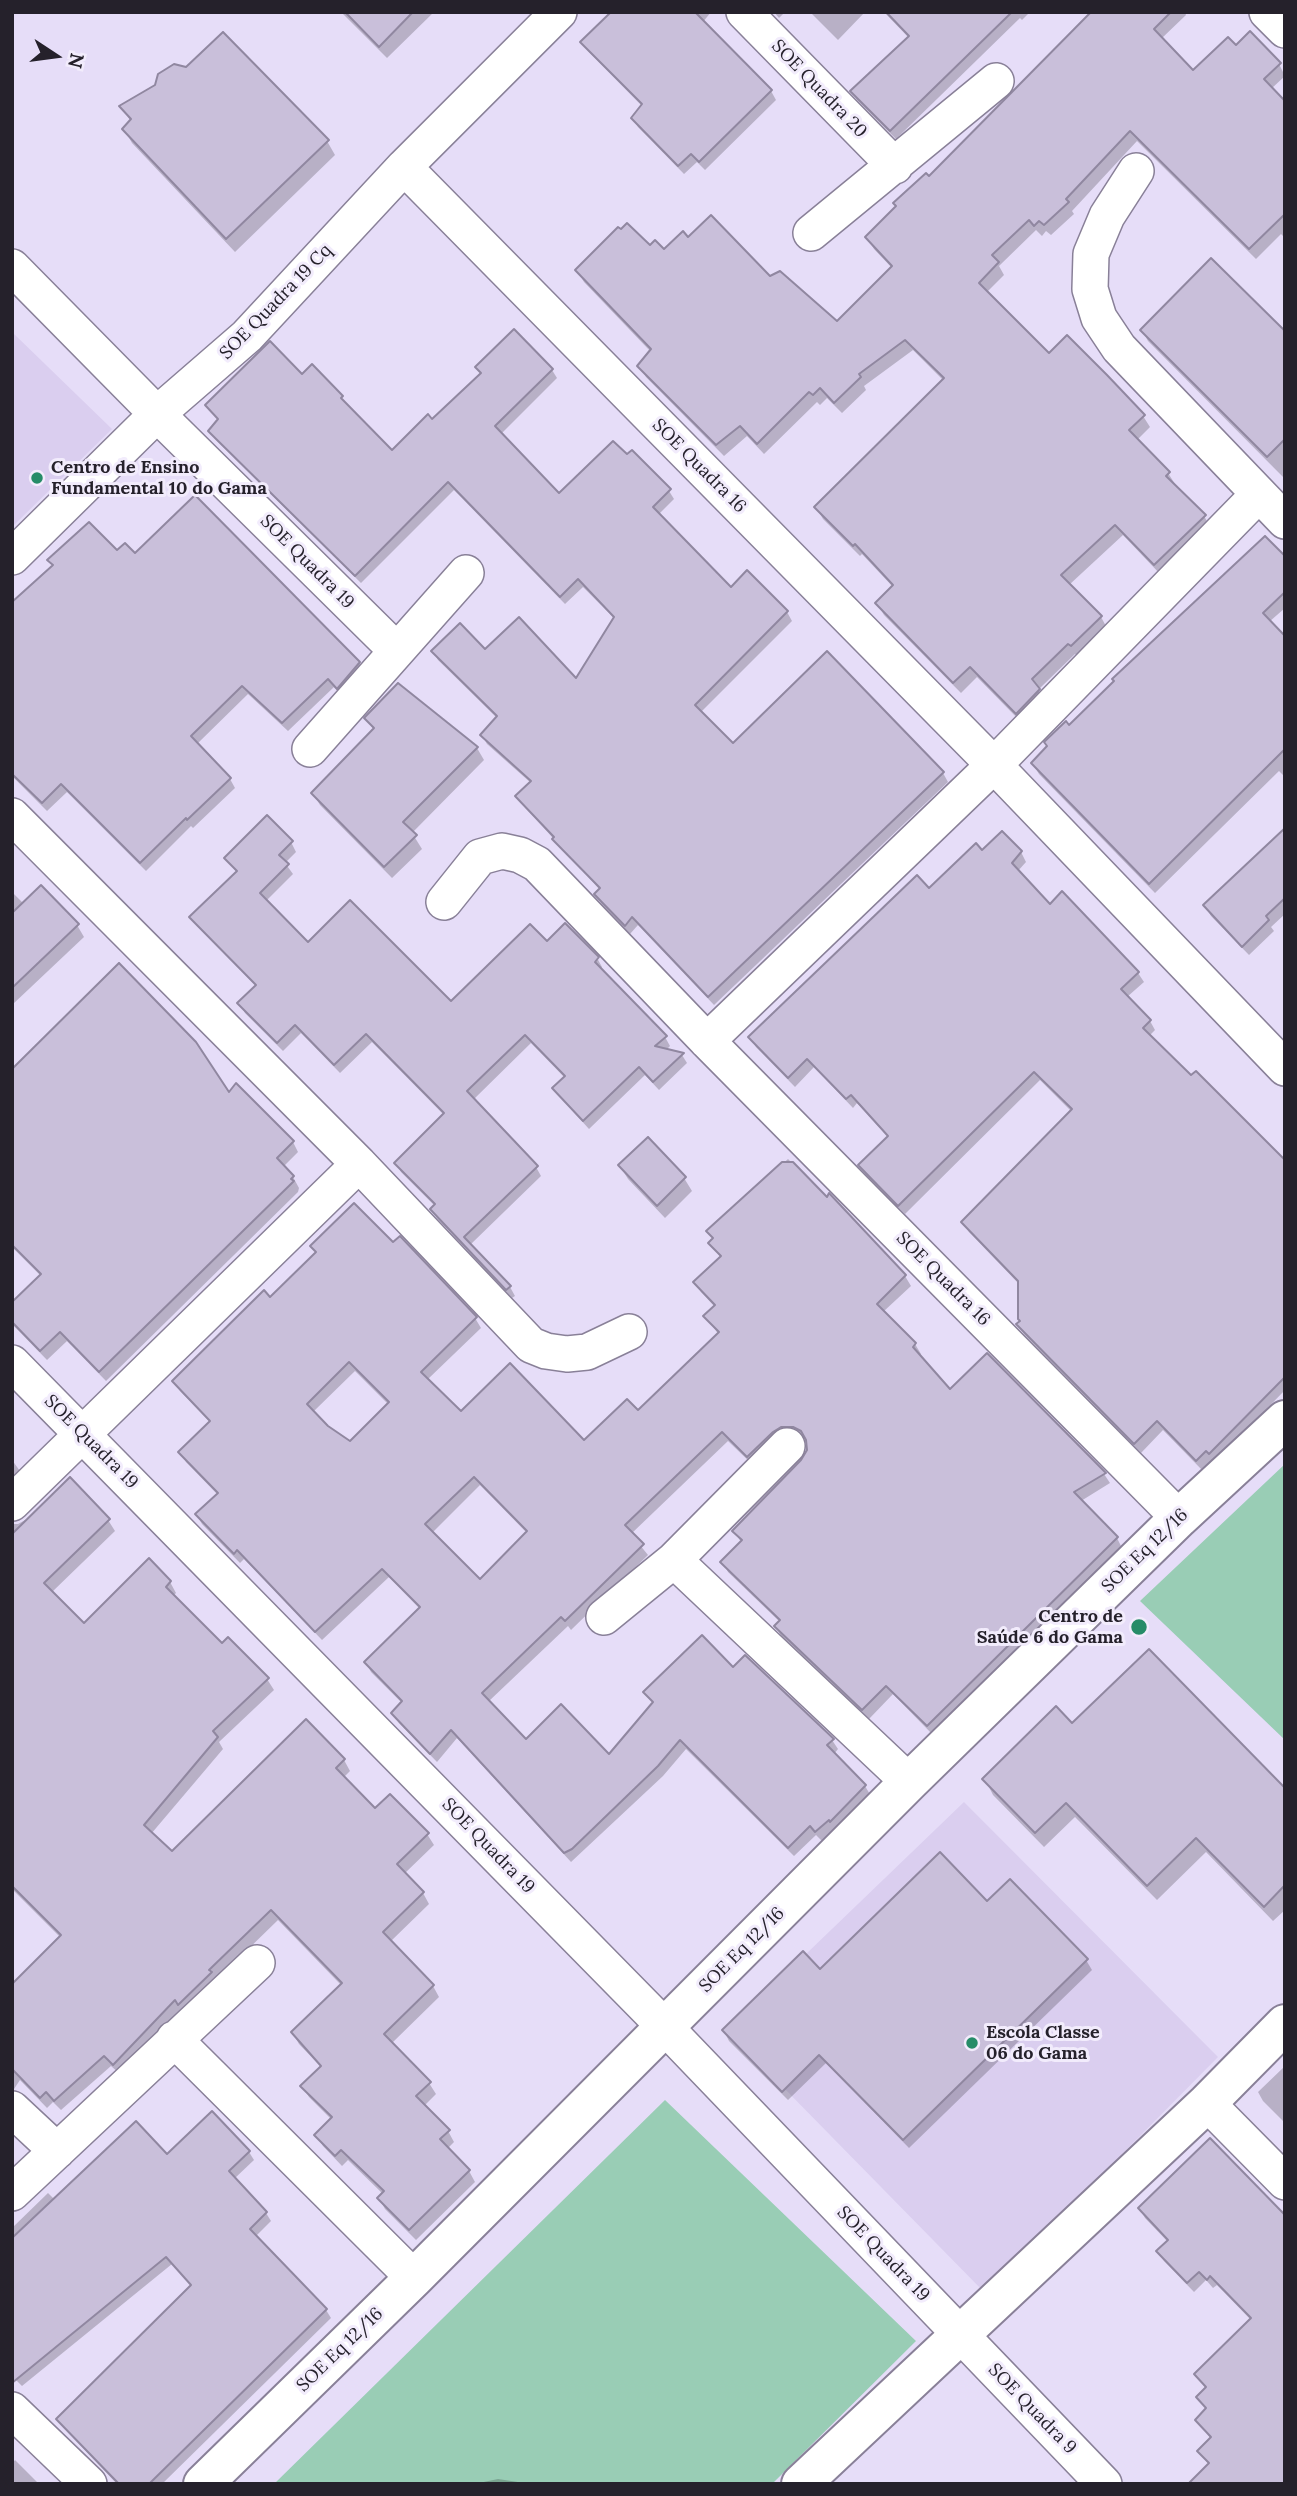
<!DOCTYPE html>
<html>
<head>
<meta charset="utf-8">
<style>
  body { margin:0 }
  #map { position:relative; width:1297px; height:2496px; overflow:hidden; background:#e6ddf8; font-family:Lora,serif }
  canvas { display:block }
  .frame { position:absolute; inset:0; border:14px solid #25212b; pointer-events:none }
  .north { position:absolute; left:21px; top:21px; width:70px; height:70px; -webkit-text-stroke:5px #f2ecfc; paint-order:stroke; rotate:103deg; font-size:19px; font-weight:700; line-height:28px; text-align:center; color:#25212b }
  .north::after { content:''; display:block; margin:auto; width:24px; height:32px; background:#25212b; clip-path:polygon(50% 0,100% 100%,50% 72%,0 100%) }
</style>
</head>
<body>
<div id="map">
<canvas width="1297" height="2496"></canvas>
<div class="frame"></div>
<div class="north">N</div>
</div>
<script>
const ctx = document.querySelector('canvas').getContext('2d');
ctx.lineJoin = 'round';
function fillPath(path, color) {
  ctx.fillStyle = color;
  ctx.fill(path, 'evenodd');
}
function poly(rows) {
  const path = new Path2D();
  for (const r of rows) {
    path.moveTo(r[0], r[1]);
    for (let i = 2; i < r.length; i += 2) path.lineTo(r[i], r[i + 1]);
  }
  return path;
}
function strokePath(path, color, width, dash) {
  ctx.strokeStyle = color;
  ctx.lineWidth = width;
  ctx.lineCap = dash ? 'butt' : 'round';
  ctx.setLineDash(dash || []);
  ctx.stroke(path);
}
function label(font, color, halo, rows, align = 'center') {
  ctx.font = font + ' Lora,serif';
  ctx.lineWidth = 6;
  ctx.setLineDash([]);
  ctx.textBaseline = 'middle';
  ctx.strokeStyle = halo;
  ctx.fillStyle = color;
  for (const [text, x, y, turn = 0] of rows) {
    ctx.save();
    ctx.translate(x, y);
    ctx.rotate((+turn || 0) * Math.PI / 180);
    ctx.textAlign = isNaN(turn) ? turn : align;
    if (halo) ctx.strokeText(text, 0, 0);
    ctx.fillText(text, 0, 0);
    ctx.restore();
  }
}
fillPath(poly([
  [12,332,112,429,12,527],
  [964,1802,1218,2057,985,2293,727,2030]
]), '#daceef');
fillPath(poly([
  [1285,1464,1285,1740,1140,1601],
  [665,2100,916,2341,772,2484,274,2484]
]), '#99cdb5');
fillPath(poly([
  [341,12,434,12,387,58],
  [613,12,711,12,703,22,771,91,776,100,705,170,697,162,684,174,638,127,633,118,642,106,588,51,582,42],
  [774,12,785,12,779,18],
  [810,12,865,12,838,40],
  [884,12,1030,12,1022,20,1020,18,896,139,857,100,852,91,909,38],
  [1095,12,1185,12,1186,15,1161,39,1193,72,1236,48,1279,64,1285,76,1271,89,1285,104,1285,238,1281,234,1256,259,1137,141,1072,211,1074,214,1051,235,1046,231,1042,236,1036,230,999,266,1004,275,986,293,1049,356,1143,416,1150,427,1137,440,1168,473,1175,484,1174,486,1204,516,1211,528,1161,575,1123,535,1069,585,1101,617,1107,628,1078,656,1075,654,1038,690,1045,702,1023,724,977,677,961,693,884,615,877,603,893,587,862,554,860,556,823,519,816,507,944,381,913,350,864,386,866,390,842,413,827,398,820,405,817,402,764,454,747,436,724,456,646,377,639,366,651,352,584,282,577,270,650,247,664,252,688,240,770,278,837,323,892,268,874,249,867,238,929,179],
  [122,107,327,141,335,155,235,252,132,143,124,129,131,122],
  [1142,330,1285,333,1285,479,1148,341],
  [477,367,552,370,557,378,501,434,559,495,669,491,674,499,658,515,731,589,787,612,792,621,700,713,733,746,943,773,948,782,714,1005,638,925,630,934,601,903,596,894,600,890,523,805,518,796,531,783,487,744,482,735,497,718,438,660,433,651,485,652,577,681,615,619,583,587,565,604,454,490,361,583,215,439,210,431,219,421,207,406,302,377,341,397,346,406,392,453,432,421,482,375],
  [117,553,135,556,359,663,364,672,342,696,334,687,288,731,248,694,197,744,230,779,235,788,193,828,191,826,146,871,67,792,47,811,12,776,12,604,53,567,50,560],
  [1285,558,1285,608,1269,622,1285,638,1285,777,1279,771,1155,893,1039,774,1033,764,1069,727],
  [398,685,477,748,484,760,412,833,422,849,392,878,320,805,313,793,374,731,367,718],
  [1285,830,1285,914,1271,927,1274,931,1249,955,1211,916,1205,906],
  [291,842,296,852,285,863,293,874,266,901,307,944,451,1003,547,944,597,958,602,967,600,970,665,1037,670,1046,665,1051,682,1055,687,1063,659,1090,645,1075,589,1129,560,1097,554,1088,565,1078,531,1043,473,1100,536,1167,541,1176,470,1245,510,1287,515,1296,512,1298,437,1218,432,1209,435,1206,401,1172,396,1163,444,1115,372,1042,340,1073,301,1033,283,1051,245,1013,240,1004,257,987,197,926,192,917,237,873,226,858],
  [982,852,1021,852,1026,862,1017,872,1050,906,1138,973,1144,982,1127,997,1150,1021,1155,1030,1149,1036,1285,1162,1285,1390,1215,1462,1213,1459,1202,1470,1163,1430,1141,1453,1024,1334,1018,1325,1021,1322,1020,1285,969,1232,963,1222,1072,1112,1040,1080,905,1214,866,1175,860,1166,889,1138,857,1103,853,1108,814,1067,795,1087,756,1047,750,1037,929,891],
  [12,892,24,904,77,925,84,937,12,1005],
  [12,1069,228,1095,293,1142,298,1152,283,1167,293,1177,299,1188,298,1192,106,1381,67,1341,47,1360,12,1324,12,1305,42,1277,12,1247],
  [788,1159,905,1276,911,1286,883,1312,915,1344,921,1354,919,1356,950,1392,1104,1474,1110,1483,1081,1501,1117,1538,1122,1548,933,1735,893,1694,869,1719,781,1636,776,1627,780,1622,728,1572,723,1562,741,1542,734,1531,803,1461,808,1451,808,1441,800,1436,754,1466,728,1441,631,1534,648,1555,571,1630,568,1626,488,1702,526,1741,610,1756,654,1705,646,1692,733,1670,832,1740,838,1749,834,1754,865,1786,871,1796,822,1841,816,1835,794,1856,686,1749,663,1776,571,1862,457,1738,437,1762,399,1723,393,1713,402,1703,371,1672,366,1662,420,1609,389,1577,322,1640,244,1559,240,1563,202,1524,197,1515,218,1495,186,1462,180,1452,211,1423,180,1391,174,1381,270,1299,317,1254,312,1246,393,1245,475,1318,481,1328,427,1380,461,1413,584,1442,638,1413,719,1335,706,1317,715,1307,701,1292,695,1282,721,1258,710,1243,714,1240,709,1231],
  [355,1371,389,1405,350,1443,327,1427,313,1412],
  [480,1485,527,1533,480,1582,432,1533],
  [620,1166,684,1178,692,1191,665,1218,628,1179],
  [12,1460,25,1478,12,1491],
  [48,1498,108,1520,115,1531,51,1593,84,1626,149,1561,170,1582,176,1593,173,1596,222,1646,267,1679,274,1690,219,1742,223,1749,151,1834,172,1854,344,1760,350,1771,343,1778,375,1811,427,1834,434,1845,404,1874,423,1893,429,1904,390,1942,433,1986,439,1997,391,2044,429,2083,436,2094,424,2106,448,2131,454,2142,447,2149,469,2171,475,2182,416,2240,385,2209,379,2198,383,2194,348,2160,342,2166,323,2146,316,2135,332,2120,309,2097,302,2086,322,2068,299,2044,293,2033,342,1986,278,1920,120,2074,111,2066,61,2110,53,2102,47,2108,20,2080,12,2092,12,1986,61,1938,12,1889,12,1524,18,1524,27,1519],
  [1072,1725,1285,1791,1285,1910,1273,1921,1206,1852,1157,1900,1075,1817,1044,1847,993,1795,985,1779],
  [987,1903,1086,1960,1092,1970,909,2148,826,2063,788,2100,729,2041,724,2031,820,1972],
  [1285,2066,1285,2123,1263,2101,1258,2092],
  [249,2152,254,2160,234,2179,266,2213,271,2221,255,2237,326,2310,331,2318,162,2484,117,2484,63,2427,58,2419,192,2287,172,2264,22,2386,12,2376,12,2228,48,2193,56,2201,167,2156],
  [1140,2209,1285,2218,1209,2465,1199,2451,1211,2439,1197,2420,1207,2410,1198,2397,1206,2389,1197,2375,1251,2320,1217,2285,1213,2288,1206,2280,1194,2292,1164,2261,1158,2252,1168,2242,1145,2218],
  [15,2460,39,2484,12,2484,12,2464],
  [498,2479,531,2484,474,2484]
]), '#0003');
const building = poly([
  [345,12,413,12,379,47,345,12],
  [611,12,695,12,772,90,699,162,691,154,678,166,631,118,642,104,580,42,611,12],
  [886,12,1012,12,890,131,850,91,909,36,886,12],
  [1091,12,1171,12,1154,29,1193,70,1228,37,1236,45,1250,31,1281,63,1264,79,1285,101,1285,214,1249,249,1130,131,1066,199,1069,202,1044,225,1039,221,1034,226,1029,220,992,255,999,262,979,283,1049,353,1067,335,1107,375,1145,415,1129,430,1170,472,1166,476,1206,515,1154,565,1115,525,1061,575,1102,616,1071,646,1068,644,1032,679,1040,689,1016,714,970,667,953,683,875,603,893,585,855,544,853,546,814,507,944,378,905,340,859,374,861,377,834,403,820,388,813,395,809,392,757,444,740,426,716,445,637,366,651,349,575,270,618,227,621,229,627,223,650,245,655,240,664,249,683,231,688,237,711,215,770,276,780,271,837,321,892,266,865,237,896,206,893,203,926,173,929,176,1091,12],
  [223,32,329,140,226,239,122,129,131,119,119,106,155,85,158,74,174,64,186,67,223,32],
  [1211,258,1285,331,1285,439,1267,457,1140,330,1211,258],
  [514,329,553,369,495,426,559,493,613,441,627,454,632,450,671,489,653,507,731,587,747,570,788,611,695,705,733,743,827,651,944,772,708,997,632,917,625,926,594,894,600,888,552,839,554,837,515,796,531,781,480,735,497,716,431,651,460,623,485,649,519,617,576,678,614,617,578,579,560,597,448,482,355,576,208,431,218,419,205,405,270,341,302,374,312,364,343,396,341,398,392,450,428,414,432,419,481,373,475,367,514,329],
  [195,495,360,662,337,689,328,679,282,723,242,686,191,736,231,778,187,820,186,818,140,863,61,784,42,803,12,774,12,602,53,565,47,560,89,522,117,550,125,543,135,553,195,495],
  [1265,536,1285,556,1285,592,1263,613,1285,636,1285,749,1149,884,1031,763,1047,746,1044,742,1066,721,1069,725,1114,681,1112,679,1265,536],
  [398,683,478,747,403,822,417,835,384,867,311,793,374,728,364,718,398,683],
  [267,815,293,841,279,855,289,864,260,893,308,942,350,900,451,1001,530,924,547,941,565,923,599,957,595,962,667,1036,655,1046,684,1053,653,1082,639,1067,583,1121,552,1088,565,1076,525,1035,467,1091,538,1166,464,1237,511,1286,506,1290,430,1209,435,1204,394,1163,444,1113,366,1034,334,1065,295,1025,277,1043,237,1003,256,985,189,917,237,871,224,858,267,815],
  [1285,828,1285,898,1266,916,1269,920,1242,947,1203,905,1285,828],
  [1002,831,1022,851,1012,863,1050,904,1062,891,1139,972,1121,989,1151,1020,1143,1028,1191,1075,1196,1071,1285,1160,1285,1377,1209,1454,1206,1451,1196,1461,1157,1421,1134,1444,1016,1324,1020,1321,1018,1319,1018,1281,961,1222,1072,1109,1034,1072,898,1206,858,1165,888,1136,851,1095,846,1099,807,1059,788,1078,748,1037,917,875,929,888,976,843,982,850,1002,831],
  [41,885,79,924,12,988,12,913,41,885],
  [119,963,196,1042,229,1092,236,1083,294,1141,277,1158,294,1176,291,1179,294,1181,99,1372,60,1332,40,1351,12,1322,12,1302,41,1274,12,1245,12,1069,119,963],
  [648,1137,686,1177,657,1206,618,1165,648,1137],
  [782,1162,793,1162,827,1197,829,1193,906,1275,877,1304,916,1343,913,1347,950,1389,987,1353,1106,1473,1074,1492,1118,1537,927,1726,886,1686,862,1710,774,1626,780,1620,720,1562,742,1540,732,1531,801,1460,807,1450,806,1440,801,1431,793,1427,781,1427,773,1432,747,1457,722,1432,625,1525,644,1544,565,1621,561,1617,482,1693,526,1739,561,1704,609,1754,653,1702,643,1692,702,1635,733,1667,745,1655,834,1739,827,1745,866,1785,830,1822,829,1820,815,1832,810,1826,788,1848,680,1740,658,1766,572,1849,564,1853,451,1730,430,1754,391,1713,402,1701,364,1662,420,1607,382,1569,315,1632,237,1550,234,1554,195,1514,218,1493,178,1452,210,1421,172,1381,264,1290,270,1297,316,1252,310,1246,354,1203,393,1242,400,1236,477,1317,421,1372,461,1411,510,1363,584,1440,627,1399,638,1410,719,1332,703,1316,715,1305,693,1282,721,1256,708,1243,713,1238,706,1231,782,1162],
  [349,1362,389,1402,350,1441,328,1426,307,1404,349,1362],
  [474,1477,527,1531,480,1579,425,1524,474,1477],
  [70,1477,110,1519,44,1583,84,1623,149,1558,171,1581,166,1587,222,1643,228,1637,269,1678,213,1731,218,1737,144,1825,172,1851,306,1719,345,1759,336,1768,375,1808,390,1794,429,1833,397,1864,424,1892,383,1932,434,1985,384,2034,431,2082,416,2096,450,2130,440,2139,470,2170,409,2230,377,2198,384,2191,341,2150,335,2156,314,2135,332,2117,300,2086,321,2066,291,2032,342,1983,271,1910,209,1970,212,1972,178,2005,175,2000,113,2065,104,2056,54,2101,46,2092,40,2098,12,2069,12,1984,61,1935,12,1886,12,1534,70,1477],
  [1149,1649,1285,1788,1285,1885,1264,1907,1196,1838,1147,1886,1066,1803,1035,1833,982,1779,1056,1706,1072,1723,1149,1649],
  [940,1852,987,1901,1010,1879,1088,1959,903,2140,819,2055,782,2092,722,2030,803,1951,820,1969,940,1852],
  [212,2111,250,2151,229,2171,267,2212,250,2229,327,2309,149,2484,119,2484,56,2419,191,2285,166,2257,12,2383,12,2238,136,2121,167,2154,212,2111],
  [1210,2138,1285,2215,1285,2484,1188,2484,1209,2463,1197,2451,1211,2437,1195,2420,1206,2408,1196,2397,1206,2387,1194,2374,1251,2318,1210,2276,1207,2280,1199,2272,1187,2283,1156,2251,1168,2240,1138,2208,1210,2138]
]);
fillPath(building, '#c9bfda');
strokePath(building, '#9087a0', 2);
const street = poly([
  [744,12,895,166],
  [1267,12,1285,30],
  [404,167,994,765,1285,1068],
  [1136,171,1107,216,1091,254,1090,289,1099,318,1119,348,1285,521],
  [811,233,996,81],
  [12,267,157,414,396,650],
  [12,557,157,414,247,336,404,167,559,12],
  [310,749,466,573],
  [12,816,359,1164,531,1345,546,1351,567,1354,587,1352,629,1332],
  [444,902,480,857,502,851,520,855,537,864,707,1041,1179,1518],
  [707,1041,994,765,1258,495],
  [12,1363,665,2027,1104,2484],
  [787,1446,674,1560,909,1782],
  [12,1503,359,1164],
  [604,1617,674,1560],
  [174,2039,414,2278],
  [1207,2103,1285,2182],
  [12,2109,57,2151],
  [12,2193,257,1963],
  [12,2410,89,2484]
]);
const secondary = poly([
  [203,2484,414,2278,909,1782,1179,1518,1285,1420],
  [801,2484,1207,2103,1285,2024]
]);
strokePath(street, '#898098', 38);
strokePath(secondary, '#898098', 42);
strokePath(street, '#fff', 35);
strokePath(secondary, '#fff', 38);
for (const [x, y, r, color] of [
  [37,478,7,"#268c68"],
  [1139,1627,9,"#268c68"],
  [972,2043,7,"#268c68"]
]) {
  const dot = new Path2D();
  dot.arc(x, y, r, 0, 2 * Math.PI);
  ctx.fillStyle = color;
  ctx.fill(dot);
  strokePath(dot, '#f2ecfc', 2.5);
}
label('18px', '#25212b', '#f2ecfc', [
  ["SOE Quadra 20",819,89,46],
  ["SOE Quadra 19 Cq",276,302,-46],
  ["SOE Quadra 16",699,466,45],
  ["SOE Quadra 19",307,562,45],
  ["SOE Quadra 16",943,1279,45],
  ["SOE Quadra 19",91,1442,45],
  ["SOE Eq 12/16",1145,1551,-44],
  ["SOE Quadra 19",488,1846,46],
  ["SOE Eq 12/16",742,1950,-45],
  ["SOE Quadra 19",883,2254,46],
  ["SOE Eq 12/16",340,2350,-44],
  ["SOE Quadra 9",1032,2409,46]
]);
label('bold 18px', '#25212b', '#f2ecfc', [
  ["Centro de Ensino",51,468],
  ["Fundamental 10 do Gama",51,489],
  ["Centro de",1123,1617,"right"],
  ["Saúde 6 do Gama",1123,1638,"right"],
  ["Escola Classe",986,2033],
  ["06 do Gama",986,2054]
], 'left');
</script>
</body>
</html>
